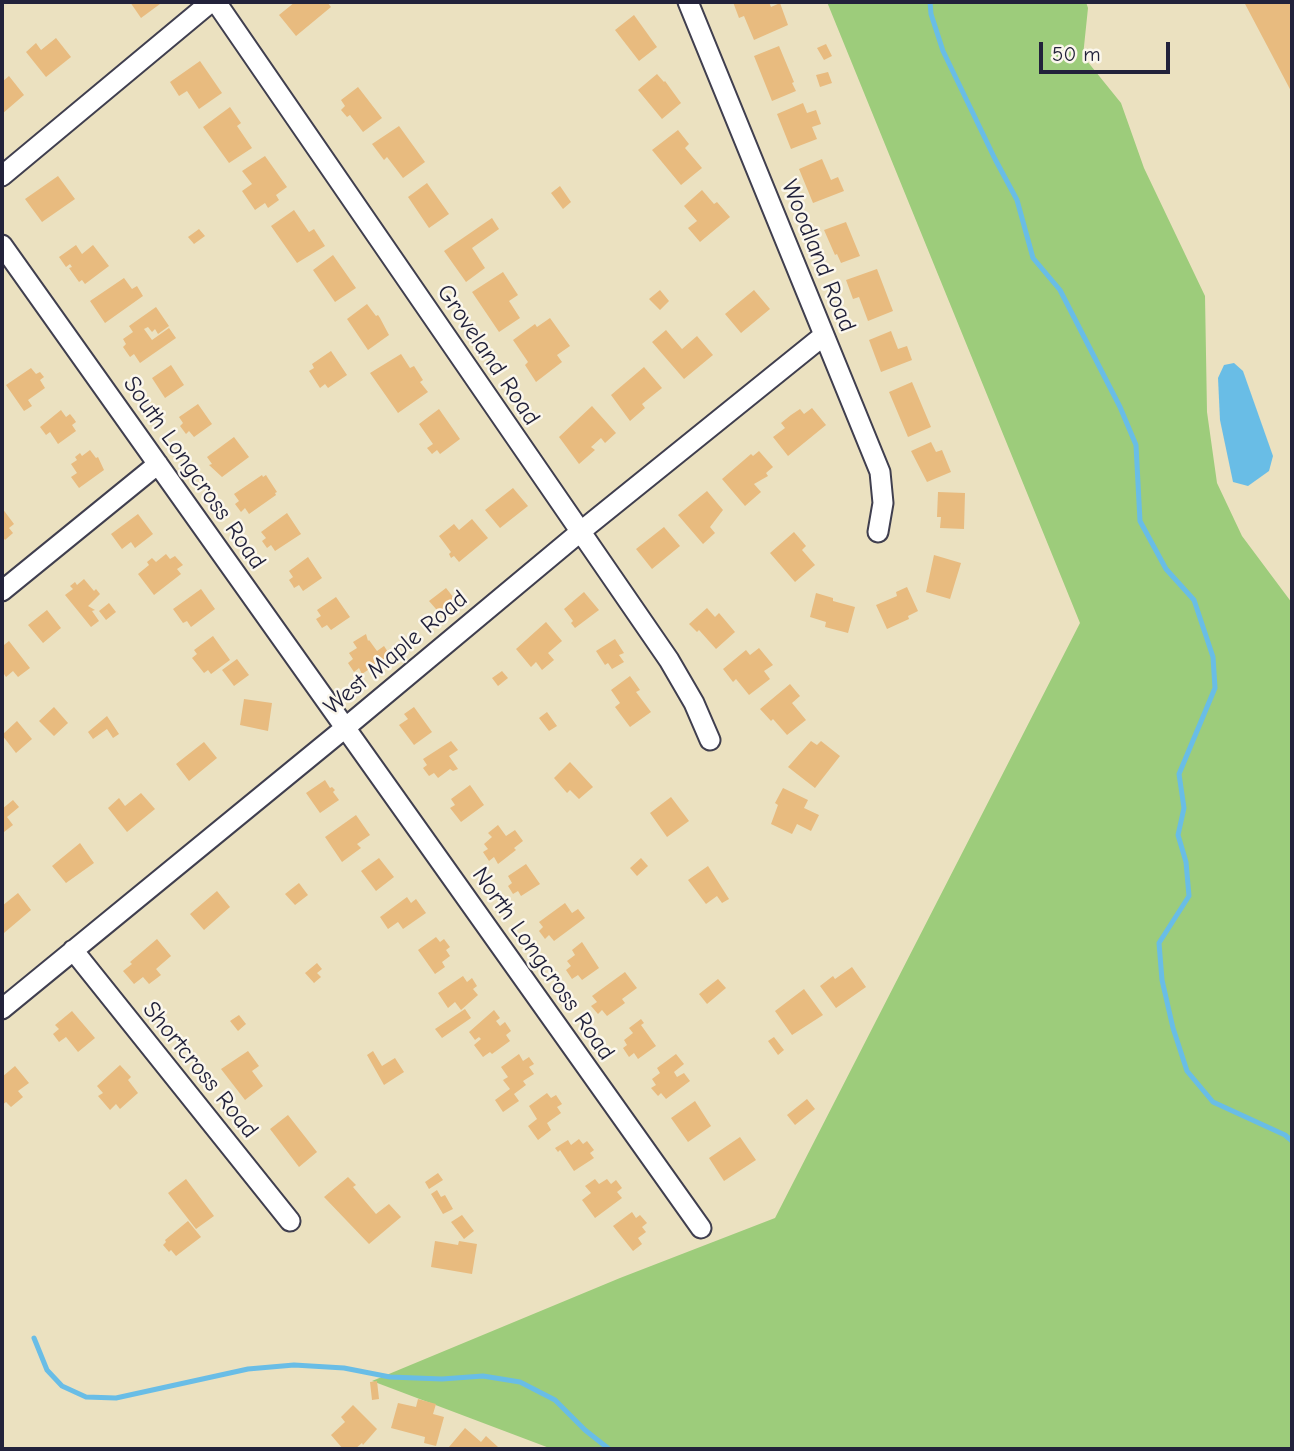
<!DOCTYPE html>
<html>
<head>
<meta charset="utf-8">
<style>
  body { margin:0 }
  #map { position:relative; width:1294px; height:1451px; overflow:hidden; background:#ebe1c0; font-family:"Comic Neue",sans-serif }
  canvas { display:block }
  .frame { position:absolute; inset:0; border:4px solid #22223b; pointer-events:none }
  .scale { position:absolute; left:1039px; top:42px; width:131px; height:32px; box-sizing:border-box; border:4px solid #22223b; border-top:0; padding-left:9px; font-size:21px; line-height:24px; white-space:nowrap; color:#22223b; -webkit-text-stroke:5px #fbf7ec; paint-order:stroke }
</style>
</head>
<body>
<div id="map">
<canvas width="1294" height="1451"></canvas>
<div class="frame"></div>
<div class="scale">50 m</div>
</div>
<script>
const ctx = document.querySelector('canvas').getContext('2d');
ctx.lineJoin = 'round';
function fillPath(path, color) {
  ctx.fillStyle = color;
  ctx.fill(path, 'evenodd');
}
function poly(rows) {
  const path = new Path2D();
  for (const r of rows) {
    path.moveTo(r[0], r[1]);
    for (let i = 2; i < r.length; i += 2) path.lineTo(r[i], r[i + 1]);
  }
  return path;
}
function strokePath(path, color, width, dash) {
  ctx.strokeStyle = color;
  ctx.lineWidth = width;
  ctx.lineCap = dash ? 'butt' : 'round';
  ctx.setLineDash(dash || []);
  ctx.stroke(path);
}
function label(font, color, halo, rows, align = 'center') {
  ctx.font = font + ' "Comic Neue",sans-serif';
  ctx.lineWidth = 5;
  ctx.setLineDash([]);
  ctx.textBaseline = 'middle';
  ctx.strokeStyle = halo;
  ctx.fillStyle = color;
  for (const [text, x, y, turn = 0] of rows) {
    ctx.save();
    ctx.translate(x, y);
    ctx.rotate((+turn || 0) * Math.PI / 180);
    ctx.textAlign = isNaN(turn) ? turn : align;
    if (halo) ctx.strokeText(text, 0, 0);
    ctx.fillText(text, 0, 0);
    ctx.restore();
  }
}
fillPath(poly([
  [827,2,1086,2,1088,8,1083,56,1121,103,1144,168,1205,296,1207,412,1217,483,1242,536,1292,603,1292,1449,552,1449,372,1381,620,1278,775,1218,1080,623]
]), '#9dcc7b');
fillPath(poly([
  [1234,363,1243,371,1273,456,1269,471,1248,486,1233,482,1220,420,1218,378,1224,365]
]), '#69bde6');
strokePath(poly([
  [930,2,931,14,943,51,995,159,1017,200,1033,258,1060,290,1120,407,1136,445,1140,521,1166,569,1194,600,1213,657,1215,688,1179,774,1184,808,1178,835,1186,862,1189,896,1159,943,1162,980,1173,1028,1187,1071,1213,1102,1285,1135,1292,1141],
  [34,1338,47,1370,62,1386,86,1397,116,1398,248,1369,294,1365,344,1368,390,1377,442,1379,483,1376,520,1382,555,1400,585,1430,609,1449]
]), '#69bde6', 5);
fillPath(poly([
  [130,2,158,2,160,4,141,18],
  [295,2,327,2,331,7,296,36,279,15],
  [733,2,769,2,771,7,780,3,788,25,754,40,744,16,739,18],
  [1244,2,1292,2,1292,93,1272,55],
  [634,15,657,47,639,61,615,30],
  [56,38,71,57,46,77,26,52,36,43,41,50],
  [826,44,832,56,824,60,817,48],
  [779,46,794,82,792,83,796,91,772,101,754,56],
  [200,61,222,93,199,109,187,91,179,96,170,82],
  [828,72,832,83,820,87,816,75],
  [657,74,664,82,665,81,681,103,662,119,638,90],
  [9,76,24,95,2,114,2,82],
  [358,87,382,118,363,132,350,115,347,117,341,110,345,106,341,100],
  [803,103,807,113,816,110,821,124,812,127,817,139,791,149,777,114],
  [230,107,241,123,237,126,252,148,229,163,203,127],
  [399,126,425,162,403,178,387,157,384,160,372,144],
  [678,130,689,144,685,148,702,168,681,185,652,150],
  [265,156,287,187,276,195,279,200,268,208,265,203,255,210,242,191,252,184,242,171],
  [822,159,831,180,838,177,844,191,813,203,799,169],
  [58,176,75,199,42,222,25,199],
  [427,183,449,214,429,228,408,197],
  [560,186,571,202,563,209,551,193],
  [702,190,714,204,717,202,730,217,700,242,688,228,697,221,684,206],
  [294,210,309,232,314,229,325,246,297,263,271,226],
  [492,218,499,229,472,248,485,268,466,282,444,251],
  [846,222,860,256,841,263,837,254,835,255,824,230],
  [199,229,205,236,194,244,188,237],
  [76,245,82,254,93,245,109,266,85,284,82,280,79,282,69,268,72,267,70,264,66,267,59,257],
  [333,255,356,288,335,302,313,270],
  [877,269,893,311,868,321,859,297,853,299,846,280],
  [503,272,518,295,509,301,520,318,499,332,472,292],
  [124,278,132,289,137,286,143,296,105,323,90,301],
  [660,290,669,301,660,310,649,299],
  [754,290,770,309,741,333,725,314],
  [367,304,376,316,378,315,380,318,389,335,368,350,347,319],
  [156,307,169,326,158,334,155,329,152,332,148,327,144,329,152,340,169,328,176,338,140,363,134,354,130,357,123,347,126,344,123,339,133,332,129,326],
  [550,318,570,346,557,355,562,362,536,382,525,365,528,362,513,340,535,324,537,327],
  [666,330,682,349,697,336,713,355,684,379,652,342],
  [891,331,898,349,907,346,912,360,881,372,869,340],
  [331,351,347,375,328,388,325,384,320,388,309,371,314,368,312,364],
  [401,354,410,368,414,366,423,380,420,382,428,392,398,413,370,373],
  [171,365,184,385,165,398,152,378],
  [644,367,662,388,642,404,645,408,630,421,611,395],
  [31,368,36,374,40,372,44,377,40,380,45,388,28,400,32,406,24,411,6,385],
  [912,382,931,427,908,437,889,392],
  [198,404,212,424,194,437,189,431,186,434,180,426,183,423,179,417],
  [592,406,616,433,605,443,601,438,591,447,595,450,579,464,559,437],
  [812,408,826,425,788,456,773,437,785,428,781,423,791,415,800,409,804,414],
  [439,409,460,439,440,454,437,450,432,454,427,448,433,444,419,424],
  [61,410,66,417,70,414,74,419,76,422,72,425,76,431,58,444,50,432,46,435,40,427],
  [234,437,249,457,222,477,209,465,212,464,207,457],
  [931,442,936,452,942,450,951,472,927,482,911,451],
  [90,450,96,458,98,457,104,470,79,488,71,477,77,473,71,464,77,460,75,457,80,453,82,456],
  [759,451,773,467,766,473,768,476,754,484,761,492,745,506,722,479,751,454,753,456],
  [262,475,263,477,266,475,277,492,275,493,276,495,249,514,245,508,241,512,235,504,239,501,234,494],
  [513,488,528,506,500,528,485,510],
  [707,491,723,510,710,527,715,533,703,544,678,515],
  [938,492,965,493,964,529,940,528,941,517,937,517],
  [2,508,14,524,9,528,13,533,5,540,2,536],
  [287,513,301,534,275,551,271,545,267,548,262,541,266,538,261,532],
  [138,514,153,534,135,548,131,542,122,549,111,534],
  [472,519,488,538,459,562,454,556,451,558,449,554,451,552,439,536,454,524,459,530],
  [664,527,680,546,652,569,636,549],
  [794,532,806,546,802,550,815,565,795,582,770,553],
  [166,554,170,559,175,556,183,565,177,569,181,574,154,595,138,574,149,565,147,562,152,558,156,562],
  [934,555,961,563,950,599,926,592],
  [308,557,322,578,303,591,299,585,294,588,293,586,289,580,293,577,289,571],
  [84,579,94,591,96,589,100,594,88,606,95,610,92,611,99,621,91,627,65,595,73,589,70,586,75,582,77,585],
  [907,587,918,611,908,616,909,619,887,629,876,605,897,596,896,592],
  [446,588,458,603,442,616,429,601],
  [201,589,215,609,191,627,187,621,183,623,173,609],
  [584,592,599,610,575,628,571,623,573,621,564,609],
  [816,593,833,598,833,601,855,607,848,633,825,627,826,622,810,617],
  [336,597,350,617,331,630,327,625,322,628,316,619,321,616,317,610],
  [109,603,116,612,106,620,99,611],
  [707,608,715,617,719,613,735,632,716,649,699,630,697,632,689,624],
  [47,610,61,628,43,643,28,625],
  [546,622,562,641,548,653,554,660,542,670,536,662,531,667,516,649],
  [366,634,368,641,369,640,377,651,384,646,390,655,362,674,359,668,354,672,348,663,353,659,349,653,357,648,353,642],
  [213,636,230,660,211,674,208,670,204,673,192,658,197,654,194,650],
  [615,639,624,653,619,655,624,662,612,669,608,663,605,665,596,651],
  [9,641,30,668,18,677,13,671,6,677,2,671,2,642,4,645],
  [759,648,773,665,764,671,770,679,749,695,736,679,733,682,723,669,746,650,750,655],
  [237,659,249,675,234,686,222,670],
  [502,671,508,678,498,686,492,678],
  [630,676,640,690,636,692,651,712,630,727,615,707,620,703,611,690],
  [790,684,800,696,792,703,806,720,787,735,773,719,771,721,760,709],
  [244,699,272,703,268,731,240,725],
  [54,707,68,723,54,736,39,721],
  [414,707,432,732,414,745,399,725,408,719,404,714],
  [547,712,557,726,549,731,539,718],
  [107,716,119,734,113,738,107,729,93,739,88,732],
  [17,721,32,739,16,753,2,735],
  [451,741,458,750,449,756,458,769,453,771,450,769,438,778,434,773,429,776,423,768,427,765,423,759],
  [811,741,817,745,821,741,840,756,815,788,788,767],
  [204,742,217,758,189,781,176,764],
  [570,762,593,787,579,799,570,790,567,793,554,778],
  [325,780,330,788,332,787,335,790,333,792,339,800,320,813,306,793],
  [470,785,484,805,461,822,450,808,455,805,451,799],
  [783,788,808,800,804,808,819,815,811,831,797,824,792,834,771,824,778,805,775,803],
  [141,793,155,809,127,832,108,808,119,798,125,806],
  [671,797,689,821,667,837,650,813],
  [13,800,19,807,7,817,13,825,4,832,2,829,2,809],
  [356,815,370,835,357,844,361,848,342,862,325,837],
  [498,825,506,836,515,830,523,841,514,848,516,850,498,864,494,857,489,861,483,852,488,849,484,844,492,837,488,833],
  [80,843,94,863,66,883,52,866],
  [379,858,394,877,376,891,361,871],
  [641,858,648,866,637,876,630,868],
  [526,864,540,884,521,896,518,891,513,894,508,886,512,883,508,876],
  [708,866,729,899,722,903,717,896,706,904,688,880],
  [299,883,308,895,295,905,285,894],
  [217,891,230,907,204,930,190,914],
  [18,893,31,910,4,933,2,906],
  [407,897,411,903,416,899,426,913,403,929,398,922,388,929,380,917],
  [565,903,572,913,578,909,585,918,554,941,549,935,545,939,539,931,543,927,539,922],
  [436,937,440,942,444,939,450,947,446,950,450,956,442,962,445,967,435,974,418,950],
  [157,939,171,956,156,969,161,975,149,984,143,977,134,984,123,971,132,964,130,962],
  [582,942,599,968,582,980,578,975,572,979,566,970,571,966,567,961,575,955,572,950],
  [317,963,322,969,317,973,321,977,314,983,305,973],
  [852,967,866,987,836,1008,820,986,833,976,835,979],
  [625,972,637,988,622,999,625,1003,607,1016,602,1010,598,1014,591,1006,597,1002,592,996],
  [463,976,467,982,472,978,477,986,473,989,478,995,461,1010,455,1002,448,1008,438,993],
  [718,979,726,988,707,1004,699,994],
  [804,989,823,1015,792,1035,775,1011],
  [465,1009,471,1018,442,1038,435,1029],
  [494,1010,500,1018,496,1021,500,1026,505,1022,511,1031,506,1035,510,1041,492,1054,490,1052,483,1057,474,1045,481,1039,479,1037,475,1040,469,1032],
  [72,1011,95,1038,78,1052,66,1037,59,1042,53,1034,59,1029,55,1025],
  [239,1015,246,1024,238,1031,230,1021],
  [641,1019,644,1023,641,1025,656,1046,638,1059,634,1053,629,1057,623,1048,627,1045,624,1040,633,1033,629,1028],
  [774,1037,784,1050,778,1055,768,1041],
  [248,1051,259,1066,252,1071,263,1086,245,1100,221,1069],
  [373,1051,382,1066,395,1058,404,1072,384,1085,367,1055],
  [519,1054,523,1061,529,1057,534,1064,529,1067,534,1074,523,1081,526,1085,514,1094,519,1101,503,1112,495,1100,510,1089,503,1080,508,1077,501,1067],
  [676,1054,684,1064,674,1072,677,1077,684,1073,690,1081,666,1099,661,1093,658,1096,651,1088,656,1085,652,1079,660,1073,657,1068],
  [120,1065,131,1077,128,1080,138,1093,120,1109,116,1104,110,1110,98,1096,103,1093,97,1086],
  [15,1066,29,1083,18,1091,23,1097,11,1107,6,1102,2,1105,2,1077],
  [547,1093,551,1098,556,1095,562,1104,557,1107,561,1113,547,1123,551,1130,538,1140,528,1126,537,1119,529,1106],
  [807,1099,815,1109,795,1125,787,1115],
  [695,1101,711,1126,688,1142,671,1118],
  [288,1115,317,1152,299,1167,270,1129],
  [740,1137,756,1160,724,1181,709,1158],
  [579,1139,583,1144,587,1141,594,1150,590,1153,594,1158,574,1171,560,1150,558,1152,555,1148,568,1140,571,1145],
  [438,1173,443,1180,429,1189,425,1182],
  [348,1177,356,1185,353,1187,376,1214,389,1204,401,1217,369,1244,324,1197],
  [186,1179,214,1216,196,1229,168,1193],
  [595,1179,599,1184,607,1179,611,1184,616,1180,622,1188,617,1192,622,1198,595,1218,582,1200,591,1193,585,1186],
  [437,1190,441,1197,445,1195,453,1209,443,1214,431,1194],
  [632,1212,636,1218,640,1215,647,1223,642,1227,646,1232,638,1238,642,1244,633,1251,613,1226],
  [462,1215,474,1231,464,1239,451,1222],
  [188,1221,201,1237,176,1256,171,1250,169,1252,163,1245,166,1242,165,1240],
  [435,1241,458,1245,459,1241,477,1244,472,1274,431,1267],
  [377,1381,379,1399,372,1400,370,1382],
  [418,1399,436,1404,433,1414,444,1417,436,1446,424,1443,425,1437,391,1428,398,1403,416,1407],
  [353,1405,377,1429,363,1445,362,1443,355,1449,343,1449,331,1435,345,1422,341,1417],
  [465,1428,481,1442,486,1436,498,1447,496,1449,451,1449,449,1447]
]), '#e8bb7f');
const minor = poly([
  [216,2,669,660,694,703,710,740],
  [688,2,880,472,883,503,878,532],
  [2,176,211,2],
  [2,245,701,1228],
  [2,591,158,464],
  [73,950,290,1221],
  [2,1009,345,728,580,532,823,336]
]);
strokePath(minor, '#403f4f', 23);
strokePath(minor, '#fff', 19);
label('24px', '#22223b', '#fbf7ec', [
  ["Woodland Road",818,256,68],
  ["Groveland Road",488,355,56],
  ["South Longcross Road",194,473,55],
  ["West Maple Road",396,653,-40],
  ["North Longcross Road",543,964,55],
  ["Shortcross Road",200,1070,51]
]);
</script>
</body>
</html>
